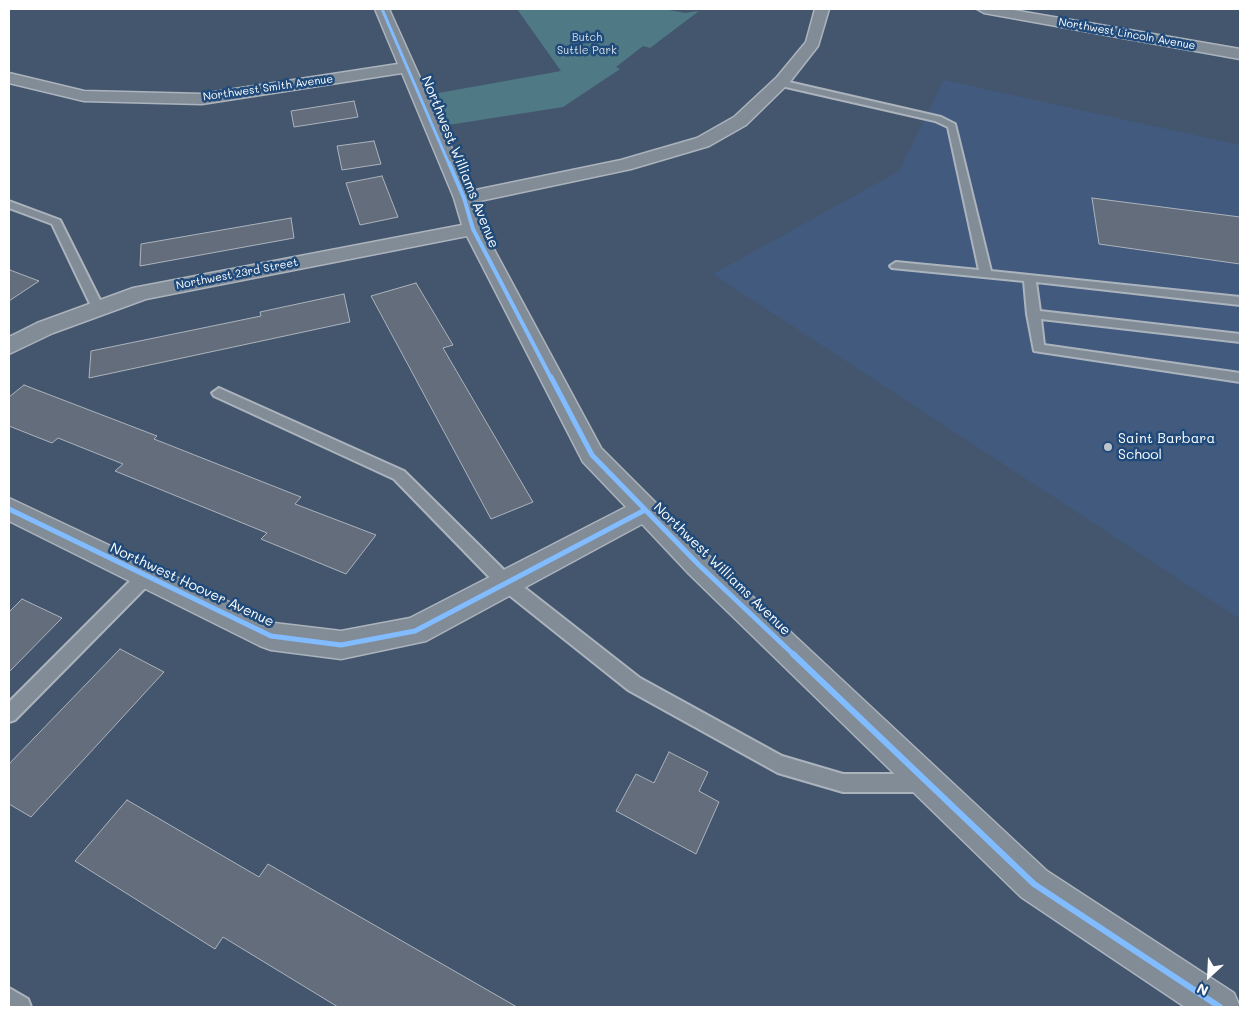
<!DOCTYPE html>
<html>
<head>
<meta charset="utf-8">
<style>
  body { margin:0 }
  #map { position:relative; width:1249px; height:1016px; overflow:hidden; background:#44566d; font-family:Mali,sans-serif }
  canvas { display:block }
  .frame { position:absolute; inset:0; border:10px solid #fff; pointer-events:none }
  .north { position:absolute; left:1184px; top:951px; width:50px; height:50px; -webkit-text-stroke:4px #1f4a7a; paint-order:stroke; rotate:205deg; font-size:14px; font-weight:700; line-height:20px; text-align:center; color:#fff }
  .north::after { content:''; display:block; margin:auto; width:18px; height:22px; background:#fff; clip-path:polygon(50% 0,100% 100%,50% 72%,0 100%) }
</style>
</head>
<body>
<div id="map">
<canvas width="1249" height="1016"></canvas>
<div class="frame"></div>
<div class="north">N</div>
</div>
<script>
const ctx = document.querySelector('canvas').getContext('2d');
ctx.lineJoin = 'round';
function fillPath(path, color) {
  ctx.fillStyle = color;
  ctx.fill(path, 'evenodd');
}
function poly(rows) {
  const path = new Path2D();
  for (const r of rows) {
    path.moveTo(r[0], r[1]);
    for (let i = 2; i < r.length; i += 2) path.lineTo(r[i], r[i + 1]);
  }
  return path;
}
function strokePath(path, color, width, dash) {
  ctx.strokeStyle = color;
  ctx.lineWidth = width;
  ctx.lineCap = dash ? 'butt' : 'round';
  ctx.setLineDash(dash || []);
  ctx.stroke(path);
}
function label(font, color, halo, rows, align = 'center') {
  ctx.font = font + ' Mali,sans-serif';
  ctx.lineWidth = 5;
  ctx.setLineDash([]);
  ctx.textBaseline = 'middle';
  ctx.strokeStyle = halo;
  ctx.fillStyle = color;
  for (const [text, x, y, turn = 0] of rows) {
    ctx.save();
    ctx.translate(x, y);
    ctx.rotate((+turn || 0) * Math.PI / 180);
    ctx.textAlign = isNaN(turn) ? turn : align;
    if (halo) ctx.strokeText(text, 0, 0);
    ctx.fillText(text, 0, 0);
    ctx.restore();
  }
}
fillPath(poly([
  [944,80,1240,145,1240,619,713,274,899,171]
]), '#415a7e');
fillPath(poly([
  [517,9,663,9,685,13,699,11,650,48,643,46,616,67,620,69,563,107,448,125,433,94,561,71]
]), '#4f7a85');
const building = poly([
  [354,101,358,117,294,127,291,111,354,101],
  [374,141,381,164,342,170,337,146,374,141],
  [382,176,398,217,360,225,346,183,382,176],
  [1092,198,1240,217,1240,264,1099,244,1092,198],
  [291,218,294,238,140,266,141,244,291,218],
  [10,270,39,281,9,301,9,271,10,270],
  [416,283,453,345,443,348,533,502,491,519,371,296,416,283],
  [344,294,350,322,89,378,91,351,261,316,260,312,344,294],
  [24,385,157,436,154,439,301,497,295,504,376,535,346,574,261,539,267,533,115,471,123,464,58,438,52,443,9,426,9,397,24,385],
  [22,599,62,618,9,672,9,612,22,599],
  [120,649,164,672,31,817,9,804,9,764,120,649],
  [669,752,708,772,699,791,719,802,696,854,616,811,636,774,654,783,669,752],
  [127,800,259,877,268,864,517,1007,338,1007,223,937,215,949,75,861,127,800]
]);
fillPath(building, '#646d7c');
strokePath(building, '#abb3bd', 1);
const lane = poly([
  [780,80,941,117,955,124,991,271,1240,297,1240,305,1036,282,1040,311,1240,334,1240,342,1041,319,1044,345,1240,373,1240,382,1034,351,1027,314,1024,281,892,268,890,266,896,262,979,270,948,127,935,121,777,85,776,83,780,80],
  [9,201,60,220,104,308,102,311,94,311,92,308,52,224,9,208,9,201],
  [219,388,404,471,511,577,640,678,782,756,843,774,924,774,931,776,933,783,931,790,924,792,843,792,778,773,628,690,499,587,394,479,214,396,212,393,219,388],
  [146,569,152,571,154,576,152,581,15,720,9,722,9,702,140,571,146,569],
  [9,988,28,999,31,1007,9,1007,9,988]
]);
const street = poly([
  [375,9,389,9,471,191,621,160,697,138,734,117,777,77,806,42,815,9,829,9,818,46,789,83,746,125,709,146,631,169,475,202,483,229,601,448,709,556,1047,871,1234,993,1240,1007,1185,1007,1021,897,689,574,642,524,426,641,341,659,271,650,260,646,9,521,9,498,274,623,341,631,410,618,626,507,583,462,467,236,146,299,53,333,9,354,9,337,37,323,133,288,462,225,454,198,402,73,202,104,84,101,9,83,9,73,84,91,202,94,398,64,375,9],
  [977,9,1007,9,1240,49,1240,59,984,13,977,9]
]);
strokePath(lane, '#abb3bd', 4);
strokePath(street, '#abb3bd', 3);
fillPath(lane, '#828c97');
fillPath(street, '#828c97');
strokePath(poly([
  [382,9,449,164]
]), '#80bcff', 3);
strokePath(poly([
  [449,163,464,198,473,229,551,378]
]), '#80bcff', 4);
strokePath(poly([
  [551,377,592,455,699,565,794,655],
  [9,509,271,636,341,645,415,631,645,510]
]), '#80bcff', 5);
strokePath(poly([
  [793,654,1034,884,1220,1007]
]), '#80bcff', 6);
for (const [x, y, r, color] of [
  [1108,447,5,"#bec4cc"]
]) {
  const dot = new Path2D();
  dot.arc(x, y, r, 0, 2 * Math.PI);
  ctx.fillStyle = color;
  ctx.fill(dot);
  strokePath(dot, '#1f4a7a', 2);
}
label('11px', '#fff', '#1f4a7a', [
  ["Northwest Lincoln Avenue",1127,34,10],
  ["Northwest Smith Avenue",268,88,-8],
  ["Northwest 23rd Street",237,274,-11]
]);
label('11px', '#d4dfe2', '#1f4a7a', [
  ["Butch",587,38],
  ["Suttle Park",587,51]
]);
label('14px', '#fff', '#1f4a7a', [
  ["Northwest Williams Avenue",460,162,68],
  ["Northwest Williams Avenue",722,569,44],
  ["Northwest Hoover Avenue",192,585,25]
]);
label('14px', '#fff', '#1f4a7a', [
  ["Saint Barbara",1118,439],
  ["School",1118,455]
], 'left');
</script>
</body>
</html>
